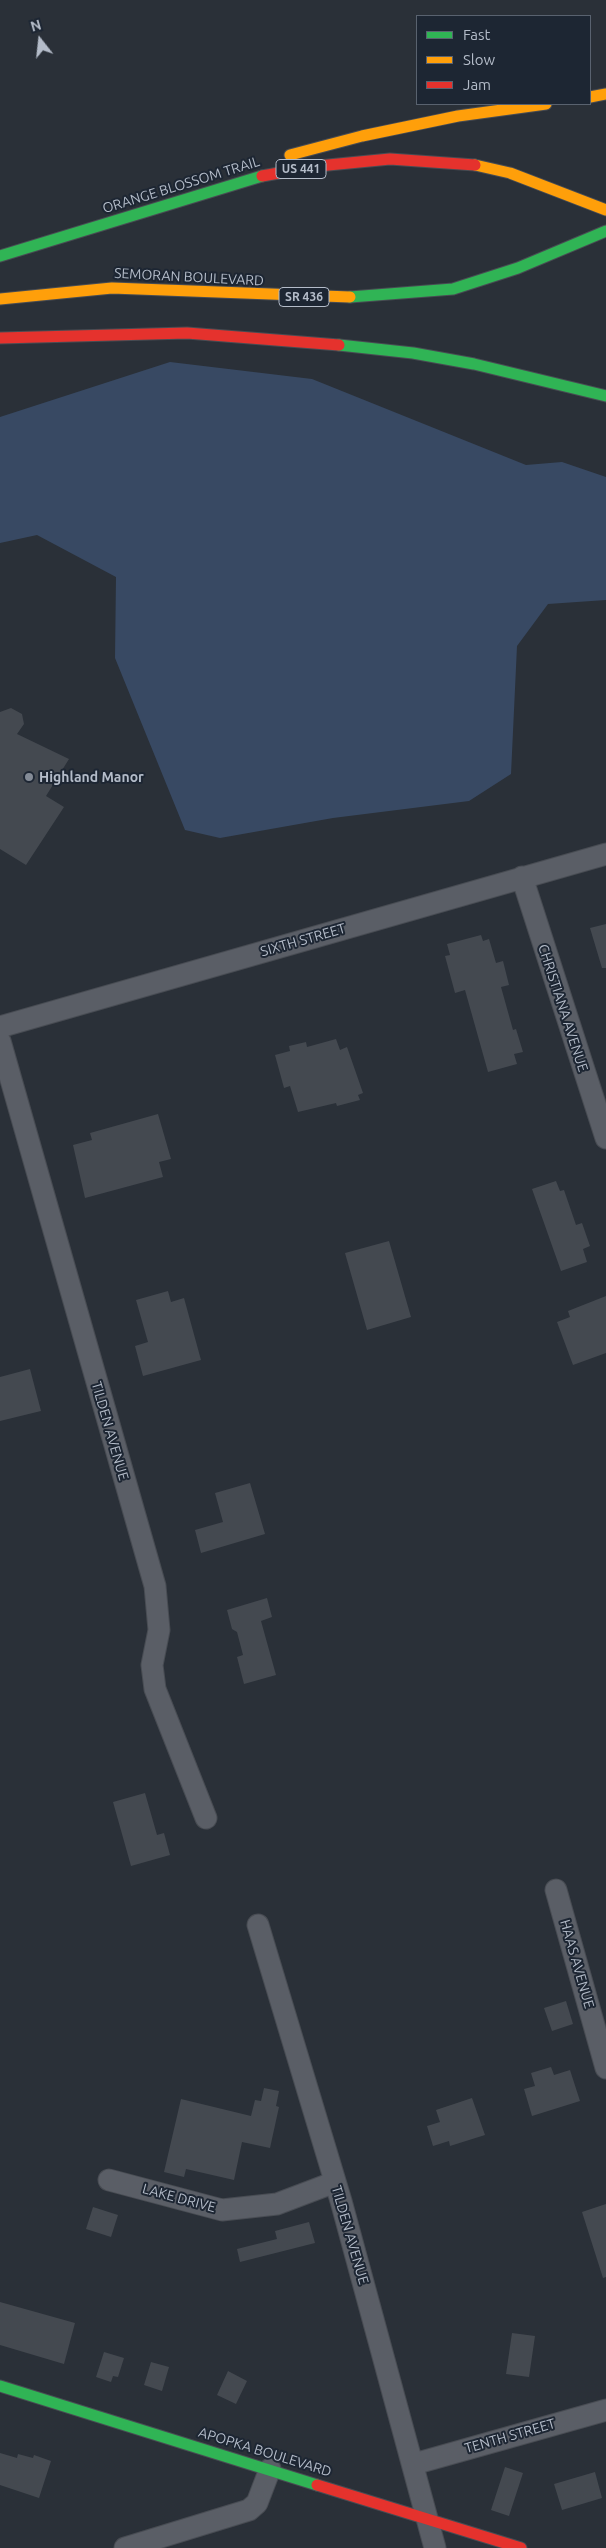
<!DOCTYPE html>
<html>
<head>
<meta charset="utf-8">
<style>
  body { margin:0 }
  #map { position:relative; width:606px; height:2548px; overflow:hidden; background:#2a3038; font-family:Ubuntu,sans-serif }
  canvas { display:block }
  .legend { position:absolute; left:416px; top:15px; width:175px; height:90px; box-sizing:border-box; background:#1d2633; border:1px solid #59626f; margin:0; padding:6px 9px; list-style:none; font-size:15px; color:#b4bcc9 }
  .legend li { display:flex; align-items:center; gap:10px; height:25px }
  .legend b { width:25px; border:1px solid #59626f }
  .north { position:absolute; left:15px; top:15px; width:50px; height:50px; -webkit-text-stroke:4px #1d2633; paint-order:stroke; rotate:344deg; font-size:14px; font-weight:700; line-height:20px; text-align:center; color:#b4bcc9 }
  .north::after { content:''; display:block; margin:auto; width:18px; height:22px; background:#b4bcc9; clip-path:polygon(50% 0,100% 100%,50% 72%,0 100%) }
</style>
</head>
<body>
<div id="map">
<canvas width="606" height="2548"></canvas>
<ul class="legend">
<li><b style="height:6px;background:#30b455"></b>Fast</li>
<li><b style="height:6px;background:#ff9f0a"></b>Slow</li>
<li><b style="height:6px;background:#e5322d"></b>Jam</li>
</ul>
<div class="north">N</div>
</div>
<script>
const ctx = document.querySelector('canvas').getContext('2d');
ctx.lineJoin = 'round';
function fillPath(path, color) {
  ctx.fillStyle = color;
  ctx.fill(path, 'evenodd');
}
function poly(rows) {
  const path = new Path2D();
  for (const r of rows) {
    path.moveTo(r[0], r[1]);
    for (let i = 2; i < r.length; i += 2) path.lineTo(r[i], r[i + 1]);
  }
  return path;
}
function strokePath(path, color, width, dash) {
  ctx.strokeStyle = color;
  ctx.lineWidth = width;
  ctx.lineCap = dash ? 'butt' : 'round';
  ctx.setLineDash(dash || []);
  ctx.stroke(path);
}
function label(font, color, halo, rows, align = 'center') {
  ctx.font = font + ' Ubuntu,sans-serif';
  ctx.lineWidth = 4;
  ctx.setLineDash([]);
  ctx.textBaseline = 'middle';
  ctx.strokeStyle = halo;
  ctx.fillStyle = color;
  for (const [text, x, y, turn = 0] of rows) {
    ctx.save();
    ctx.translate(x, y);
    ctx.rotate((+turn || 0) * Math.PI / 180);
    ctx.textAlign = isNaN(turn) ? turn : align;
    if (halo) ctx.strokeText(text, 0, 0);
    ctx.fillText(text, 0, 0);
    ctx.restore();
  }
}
fillPath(poly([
  [170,362,312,379,526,465,562,462,606,477,606,600,548,604,517,646,511,774,469,801,333,818,220,838,185,830,115,658,116,577,37,535,0,543,0,417]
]), '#384963');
fillPath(poly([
  [11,708,22,714,24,724,17,734,69,759,46,796,64,807,26,865,0,849,0,712],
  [606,924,606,968,602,968,590,928],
  [481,935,483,941,489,939,496,963,503,961,509,985,501,987,513,1030,516,1029,523,1052,514,1054,517,1064,488,1072,465,990,455,993,445,956,450,955,447,944],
  [336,1039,340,1050,347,1047,363,1093,358,1095,360,1100,337,1106,336,1103,298,1112,290,1086,284,1088,275,1055,290,1051,289,1046,306,1042,307,1047],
  [158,1114,171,1159,159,1162,163,1177,85,1198,73,1145,92,1140,90,1133],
  [556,1181,560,1191,564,1190,576,1225,582,1223,590,1246,583,1249,587,1262,561,1271,532,1189],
  [389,1241,411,1317,367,1330,345,1253],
  [168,1291,171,1302,184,1298,201,1360,143,1376,135,1346,148,1342,136,1300],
  [606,1296,606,1353,573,1365,557,1322,570,1317,568,1311],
  [30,1369,41,1411,0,1421,0,1377],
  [250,1483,265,1534,201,1553,195,1530,223,1522,215,1493],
  [267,1598,272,1617,261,1621,276,1675,244,1684,237,1657,243,1655,237,1632,232,1629,227,1610],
  [145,1793,157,1835,164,1833,170,1855,131,1866,113,1802],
  [566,2001,573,2024,552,2031,544,2008],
  [551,2067,554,2075,570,2070,580,2101,532,2116,524,2089,535,2086,531,2073],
  [264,2088,279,2091,276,2106,279,2107,270,2148,242,2142,234,2180,186,2169,184,2177,164,2172,181,2099,251,2116,255,2100,261,2101],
  [472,2098,485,2135,450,2146,449,2141,433,2146,427,2126,440,2122,436,2110],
  [606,2204,606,2277,603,2278,582,2212],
  [93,2207,118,2215,111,2237,86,2229],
  [309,2222,315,2243,240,2262,237,2249,277,2239,275,2231],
  [0,2302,75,2323,64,2364,0,2345],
  [512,2333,535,2336,529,2377,506,2374],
  [104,2352,124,2358,118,2377,113,2376,111,2382,96,2377],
  [151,2362,169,2367,162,2391,144,2385],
  [228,2371,247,2381,236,2404,217,2395],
  [0,2453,17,2458,18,2454,33,2458,34,2455,51,2461,39,2498,0,2485],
  [505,2467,523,2473,509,2516,491,2510],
  [595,2472,602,2498,562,2510,554,2484]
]), '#444950');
const street = poly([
  [522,877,606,1138],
  [0,1027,606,854],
  [0,1041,155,1586,159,1630,152,1665,155,1689,206,1818],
  [556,1890,606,2068],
  [258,1925,341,2201,435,2548],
  [109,2180,222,2210,277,2204,335,2182],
  [414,2464,606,2410],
  [125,2548,249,2510,257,2503,270,2469]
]);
const fast = poly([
  [0,256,262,176],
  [350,297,453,289,518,268,606,231],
  [339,345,413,353,474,364,606,396],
  [0,2386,317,2485]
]);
const slow = poly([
  [590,97,606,94],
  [290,155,362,136,458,116,546,104],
  [475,165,510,173,606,210],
  [0,299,112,288,350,297]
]);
const jam = poly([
  [262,176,318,166,390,159,475,165],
  [0,338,187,333,339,345],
  [317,2485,521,2548]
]);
strokePath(street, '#484c53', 23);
strokePath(fast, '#484c53', 13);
strokePath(slow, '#484c53', 13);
strokePath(jam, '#484c53', 13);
strokePath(street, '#5a5e66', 21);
strokePath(fast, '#30b455', 11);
strokePath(slow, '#ff9f0a', 11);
strokePath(jam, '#e5322d', 11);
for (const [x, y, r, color] of [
  [29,777,5,"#848b96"]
]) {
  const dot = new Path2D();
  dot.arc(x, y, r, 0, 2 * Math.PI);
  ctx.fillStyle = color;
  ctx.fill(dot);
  strokePath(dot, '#1d2633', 2);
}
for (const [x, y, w] of [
  [301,169,50],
  [304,297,50]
]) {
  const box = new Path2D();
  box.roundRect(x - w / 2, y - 9.5, w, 19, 4);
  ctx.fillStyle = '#1d2633';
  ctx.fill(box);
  strokePath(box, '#b4bcc9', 1);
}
label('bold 12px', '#b4bcc9', null, [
  ["US 441",301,169],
  ["SR 436",304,297]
]);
label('14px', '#b4bcc9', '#1d2633', [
  ["ORANGE BLOSSOM TRAIL",181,185,-17],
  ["SEMORAN BOULEVARD",189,277,3],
  ["SIXTH STREET",303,940,-16],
  ["CHRISTIANA AVENUE",563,1008,72],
  ["TILDEN AVENUE",110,1431,74],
  ["HAAS AVENUE",577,1964,74],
  ["LAKE DRIVE",179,2198,15],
  ["TILDEN AVENUE",350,2235,74],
  ["TENTH STREET",510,2436,-16],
  ["APOPKA BOULEVARD",265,2452,17]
]);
label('bold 14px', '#b4bcc9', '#1d2633', [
  ["Highland Manor",39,777]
], 'left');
</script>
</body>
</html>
